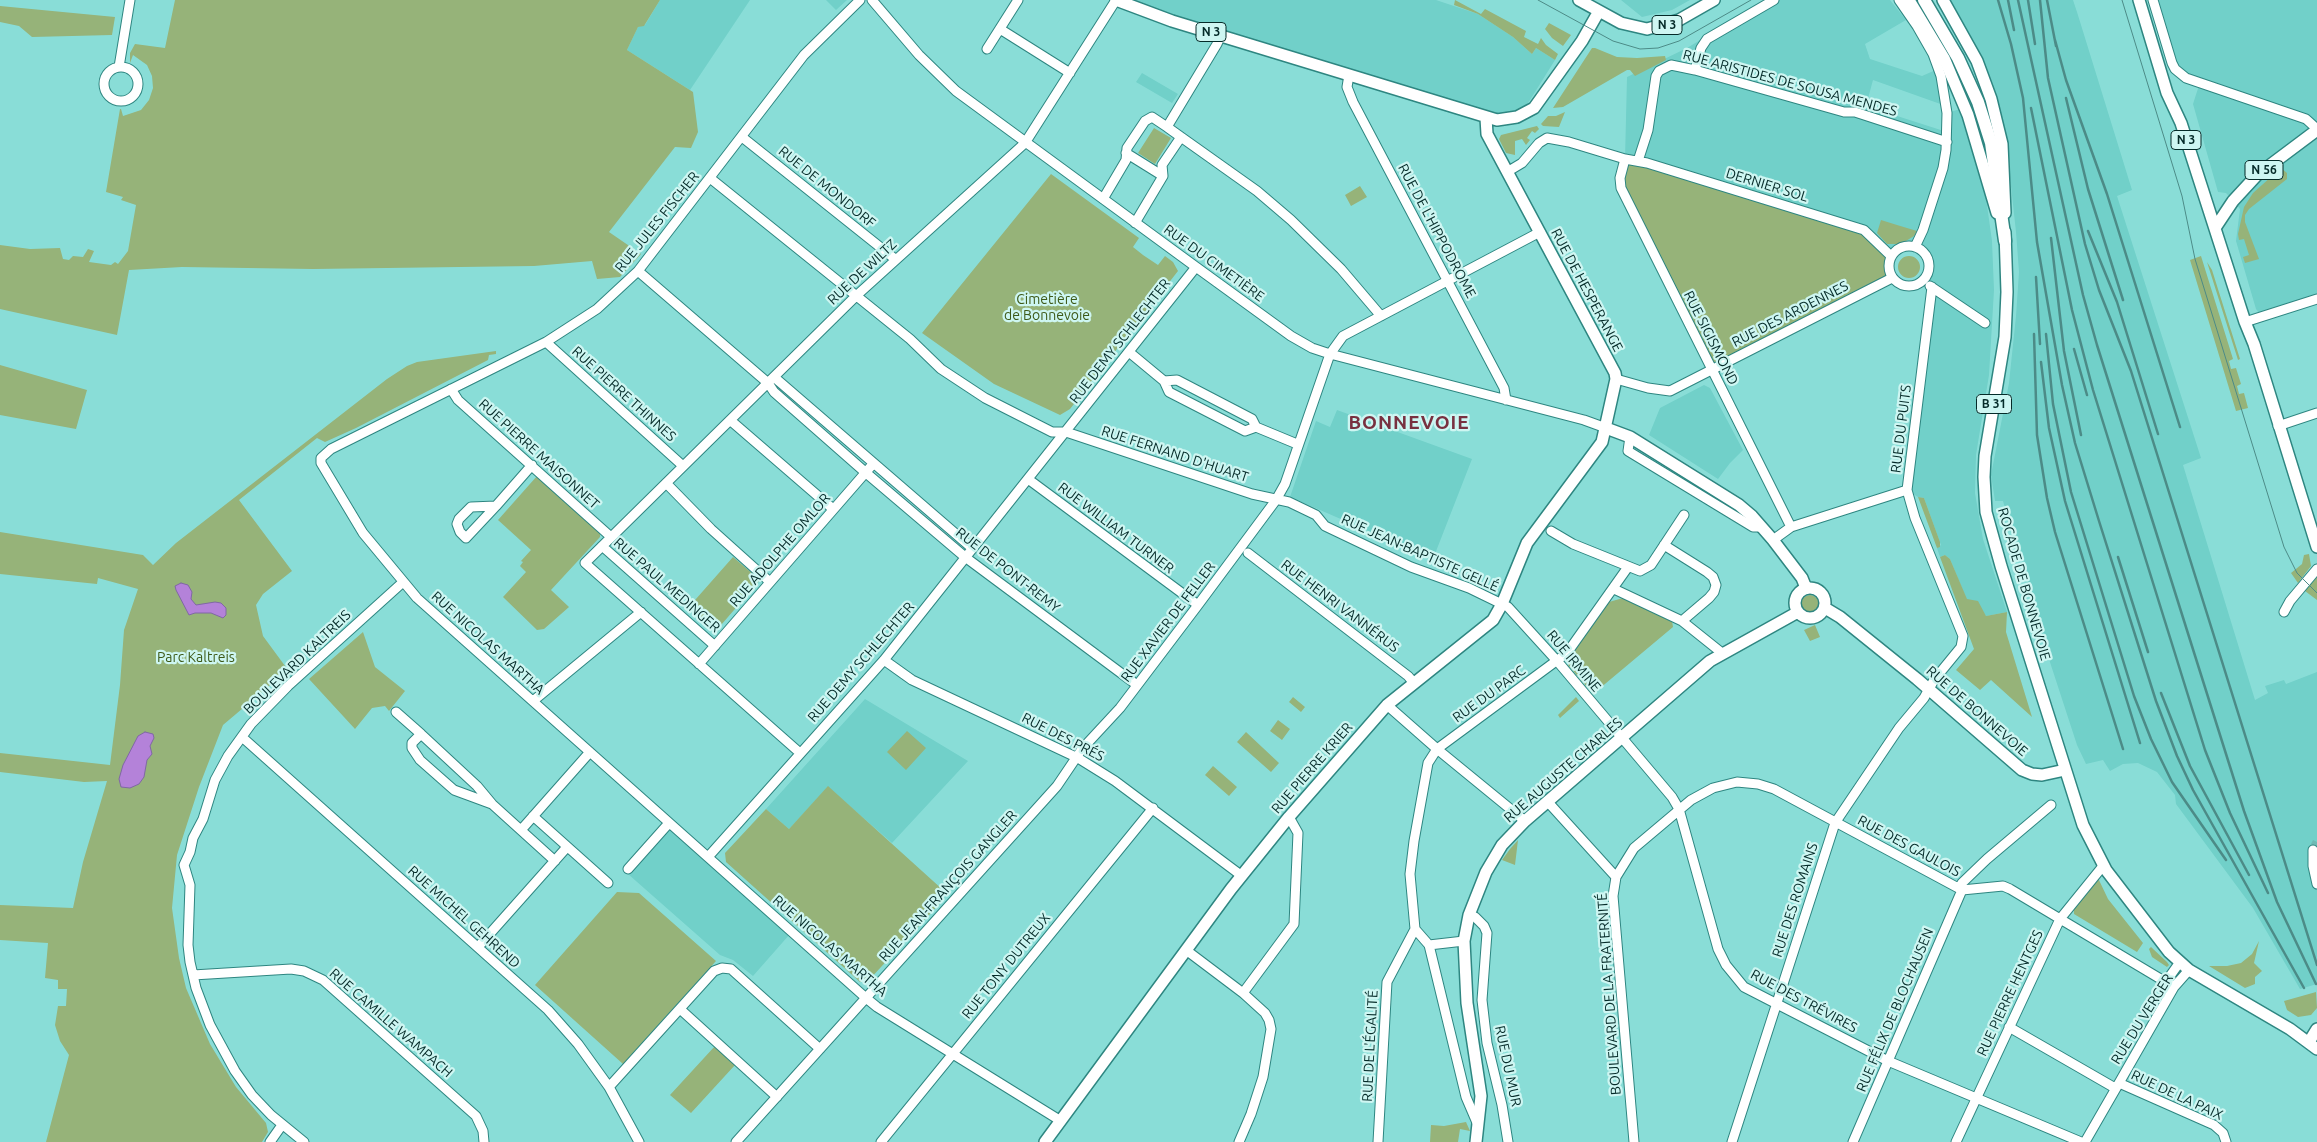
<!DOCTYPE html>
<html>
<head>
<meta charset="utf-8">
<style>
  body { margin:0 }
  canvas { display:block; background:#89ddd7 }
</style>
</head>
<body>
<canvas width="2317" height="1142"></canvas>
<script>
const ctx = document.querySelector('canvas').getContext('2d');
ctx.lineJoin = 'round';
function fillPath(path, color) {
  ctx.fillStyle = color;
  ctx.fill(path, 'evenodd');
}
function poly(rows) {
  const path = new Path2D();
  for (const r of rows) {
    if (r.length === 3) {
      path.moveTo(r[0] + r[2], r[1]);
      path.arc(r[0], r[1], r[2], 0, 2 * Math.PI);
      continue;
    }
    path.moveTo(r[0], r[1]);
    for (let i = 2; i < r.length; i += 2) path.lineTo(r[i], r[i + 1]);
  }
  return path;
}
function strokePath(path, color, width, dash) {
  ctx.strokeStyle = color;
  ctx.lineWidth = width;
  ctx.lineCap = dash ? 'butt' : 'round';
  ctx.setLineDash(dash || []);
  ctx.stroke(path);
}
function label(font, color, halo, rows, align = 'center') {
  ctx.font = font + ' Ubuntu,sans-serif';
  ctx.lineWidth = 4.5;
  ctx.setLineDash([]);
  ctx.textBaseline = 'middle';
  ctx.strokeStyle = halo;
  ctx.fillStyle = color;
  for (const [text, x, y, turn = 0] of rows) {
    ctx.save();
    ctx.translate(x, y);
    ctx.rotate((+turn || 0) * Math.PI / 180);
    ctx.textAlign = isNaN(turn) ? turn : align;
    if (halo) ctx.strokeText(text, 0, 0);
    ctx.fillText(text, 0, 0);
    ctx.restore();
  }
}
fillPath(poly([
  [660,0,750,0,690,90,627,50,638,27,645,25],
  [826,0,847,0,836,10],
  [1116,0,1436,0,1478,14,1513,37,1532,54,1536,48,1555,60,1530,100,1517,117,1506,120],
  [1621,0,1690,0,1672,10,1642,17],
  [1773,0,1890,0,1906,20,1865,44,1870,59,1922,76,1938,69,1946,106,1873,80,1866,106,1947,132,1947,113,1960,109,1976,157,1986,198,1992,241,1994,290,1989,375,1976,455,1975,493,1983,539,2007,612,1986,616,1981,609,1967,600,1950,559,1945,555,1940,557,1937,548,1941,545,1924,498,1918,497,1907,490,1932,288,1922,281,1929,269,1925,255,1915,247,1908,246,1901,248,1891,256,1625,159,1627,77,1687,48,1735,19],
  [1950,0,2073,0,2077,12,2132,190,2117,196,2201,458,2183,465,2255,700,2268,693,2265,686,2284,680,2286,684,2317,672,2317,984,2300,989,2253,908,2176,804,2175,795,2157,772,2138,763,2123,764,2110,771,2103,760,2086,764,2077,745,2047,653,2003,501,1995,501,1991,475,2009,383,2016,316,2019,272,2016,232,2010,177,2002,131,1984,66],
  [2154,0,2317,0,2317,299,2262,317,2256,309,2236,241,2240,209,2226,193,2218,192,2193,104,2201,79,2175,69],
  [1142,73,1178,94,1172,103,1136,82],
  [1704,385,1710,388,1743,450,1730,463,1718,479,1649,435,1660,408],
  [1337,410,1472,459,1433,559,1290,497,1316,421,1330,427],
  [865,699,968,761,892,843,828,787,789,829,766,809],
  [668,830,674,831,790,934,753,976,733,960,720,955,628,874]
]), '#71d0c9');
fillPath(poly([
  [175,0,660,0,644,26,638,27,627,50,693,92,698,132,691,148,675,147,609,232,641,254,620,277,597,279,592,261,534,266,313,269,182,267,129,270,117,335,0,309,0,245,30,249,60,248,63,259,69,260,73,256,83,257,88,249,94,251,89,262,111,265,115,262,118,264,128,251,136,205,121,200,123,197,106,192,120,109,121,109,123,116,141,110,149,100,153,88,152,76,147,65,133,55,130,63,130,53,135,44,165,48],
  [1455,0,1481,14,1485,9,1526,31,1524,37,1538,44,1541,38,1546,45,1558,54,1555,60,1536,48,1532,54,1513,37,1478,14,1454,5],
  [0,6,115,17,112,35,32,37,19,26,0,22],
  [1549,23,1571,35,1563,46,1552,38,1545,29],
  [1592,48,1595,48,1617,57,1637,58,1665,56,1666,60,1635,76,1630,70,1627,70,1563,107,1553,108],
  [1565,112,1559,127,1543,126,1541,124,1548,116,1556,116],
  [1537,126,1539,129,1535,133,1532,131,1527,138,1530,140,1526,145,1522,139,1515,141,1515,155,1506,153,1499,139,1501,135],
  [1154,128,1171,138,1155,164,1138,153],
  [1625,159,1864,230,1890,260,1890,274,1712,370,1620,178],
  [2281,168,2287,173,2287,179,2249,209,2245,215,2245,222,2259,259,2245,263,2243,257,2249,255,2244,239,2239,240,2238,234,2244,207,2253,193],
  [1051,174,1139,238,1133,247,1143,255,1158,265,1165,256,1173,262,1178,271,1070,409,1060,415,994,384,922,333],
  [1360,186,1367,197,1351,206,1345,195],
  [1881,220,1897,225,1917,231,1914,236,1901,244,1887,244,1877,233],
  [1909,267,11],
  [2201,256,2233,359,2229,361,2231,369,2236,368,2241,384,2237,386,2239,394,2244,393,2248,408,2236,411,2190,260],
  [2207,262,2212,270,2240,359,2238,360],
  [496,351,496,354,489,355,488,360,356,428,325,442,317,438,239,500,292,571,263,594,256,605,263,636,288,670,223,725,199,787,177,855,172,908,179,958,186,988,210,1044,236,1087,266,1123,268,1132,262,1142,46,1142,69,1055,60,1041,55,1025,58,1006,66,1006,67,989,58,989,58,980,45,978,48,943,0,940,0,905,73,908,83,862,107,781,84,782,0,772,0,753,110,765,120,685,124,630,138,589,98,578,97,584,0,574,0,532,143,555,153,565,176,543,387,379,407,366,417,362],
  [0,365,87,390,76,429,0,415],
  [537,476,600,532,600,537,551,590,569,607,544,629,537,630,503,597,526,572,520,566,523,562,521,561,531,550,498,520],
  [1918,497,1924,498,1940,542,1940,547,1937,548],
  [2309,554,2311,566,2298,583,2291,573,2302,564,2304,555],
  [1945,555,1950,559,1967,599,1978,601,1986,616,2007,612,2006,632,2032,717,1991,680,1980,690,1956,670,1974,649,1940,557],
  [733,557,760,580,715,632,688,608],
  [2317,577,2317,600,2305,591],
  [1810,604,9],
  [1623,598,1672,621,1673,627,1593,694,1568,665,1568,660,1609,602],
  [1815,625,1820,637,1810,641,1804,630],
  [363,632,375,667,405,691,389,711,385,706,372,708,355,729,309,679],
  [1293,697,1305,707,1301,712,1289,702],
  [1576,697,1579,701,1560,718,1558,715],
  [1278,720,1290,729,1282,740,1270,731],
  [907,731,926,748,906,770,887,752],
  [1246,732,1279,763,1271,772,1237,742],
  [1213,766,1237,787,1229,796,1205,775],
  [828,786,943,890,942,901,869,980,860,982,726,862,725,853,766,809,789,829],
  [1518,840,1515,865,1502,860,1510,849],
  [2098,878,2108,899,2143,943,2137,952,2074,914,2074,909],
  [617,892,639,893,716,961,623,1064,535,985],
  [2259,941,2254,963,2262,971,2255,977,2255,984,2245,988,2209,966,2227,966,2241,963,2252,954],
  [2151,947,2167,962,2169,965,2167,967,2152,957,2149,949],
  [2316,992,2317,1008,2311,1015,2298,1017,2287,1010,2284,1001],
  [715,1046,735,1065,691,1113,670,1095],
  [1466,1122,1470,1131,1460,1129,1458,1142,1430,1142,1431,1125,1444,1126]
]), '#96b379');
const water = poly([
  [181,583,188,585,192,592,191,599,196,605,215,602,221,603,226,608,226,615,223,618,211,613,195,613,189,615,176,590,175,586,181,583],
  [145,732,153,734,154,738,150,746,152,754,147,760,144,777,139,784,130,788,121,787,119,779,123,765,138,736,145,732]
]);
fillPath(water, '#b482d9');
strokePath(water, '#8068a4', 1);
strokePath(poly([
  [2313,850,2317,842]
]), '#6fb9b4', 9, [9, 4.5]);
const minor = poly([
  [860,0,804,55,638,271,597,309,546,342,331,449,321,458,321,463,363,533,417,598,866,998,877,1007,1061,1121],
  [872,0,919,55,956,91,1196,267,1291,336,1312,348,1330,354,1584,420,1606,428],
  [1899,0,1917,26,1933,54,1941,76,1947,113,1946,150,1943,168,1923,230,1915,247],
  [2153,0,2172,63,2175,69,2186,78,2306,119,2317,129],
  [1000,29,1070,73],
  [987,49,1018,0],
  [119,67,130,0],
  [121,84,17],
  [1695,70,1701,48,1707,39,1774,0],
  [1349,75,1347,87,1353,102,1504,388,1506,400],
  [742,137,895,259],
  [1181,137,1257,191,1291,220,1341,269,1381,316],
  [1126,153,1163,176],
  [1625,159,1620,178,1621,188,1791,527],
  [1638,161,1648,130,1656,76,1659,71,1671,65,1695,70,1844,112,1855,112,1947,142],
  [1507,172,1522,163,1539,143,1547,138,1569,142,1625,159,1647,163,1864,230,1891,256],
  [710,178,910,339,941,369,985,398,1052,432,1066,432,1252,494,1289,502,1316,515,1325,526,1411,567,1469,588,1508,607,1558,662,1672,797,1679,809,1718,949,1726,965,1744,987,1888,1061,2081,1142],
  [1103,199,1126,160,1127,148,1145,121,1152,117,1167,127],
  [1135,223,1163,176,1162,165,1181,137,1167,127,1217,44,1221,35],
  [1909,266,20],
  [638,271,768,383,774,392,865,472,965,557,1137,685],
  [1930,286,1985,323],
  [2245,322,2317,299],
  [546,342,683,466],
  [1129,352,1164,381,1169,392,1245,431,1256,427,1297,444],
  [774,377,972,548],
  [1616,379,1648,388,1670,391,1892,278],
  [1164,381,1177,380,1252,419,1256,427],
  [451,389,458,400,611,537],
  [730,420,833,509],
  [2278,426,2317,413],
  [1630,437,1628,451,1753,527,1762,527],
  [1028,479,1198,605],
  [666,483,711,529,770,582],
  [496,506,471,507,459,519,457,524,460,532,466,538,496,506,532,465],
  [1551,531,1573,544,1640,571,1651,565,1684,515],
  [1773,540,1791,527,1907,490,1932,287],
  [1664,545,1707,572,1713,577,1716,585,1714,592,1709,598,1682,621],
  [602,546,715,646],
  [1248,553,1408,676,1414,683],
  [1614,589,1682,621,1722,653],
  [2284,612,2290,601,2317,569],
  [884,660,912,680,1078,758,1115,781,1242,876],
  [699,664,873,464],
  [533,701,641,612],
  [1387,705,1437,749,1525,821],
  [396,712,421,734,412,743,412,748,420,760,454,790,492,804,555,861],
  [421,734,477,786,492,804],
  [242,737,548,1010,578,1044,609,1087,639,1142],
  [800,753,585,563,856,296,1025,143,1116,0],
  [1547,801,1616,877],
  [533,816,608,883],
  [521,830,590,752],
  [2313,850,2313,866,2317,884],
  [708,857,884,660,1196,267],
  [628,869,669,823],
  [1959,888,1962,883,1987,859,2051,805],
  [1469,915,1475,917,1484,926,1487,933,1482,1000,1487,1043,1502,1105,1508,1142],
  [1429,945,1464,941],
  [478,947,567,847],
  [1186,950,1243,993,1265,1013,1269,1020,1271,1029,1263,1077,1251,1114,1239,1142],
  [193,975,291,969,304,971,323,980,476,1116,483,1131,484,1142],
  [2165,983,2180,962],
  [1243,993,1294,924,1298,833,1289,817],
  [680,1009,777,1097],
  [2009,1027,2115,1088],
  [2119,1083,2174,987,2189,970],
  [609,1087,714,971,722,968,731,969,820,1049],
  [1478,1125,1466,1097,1429,945,1415,929,1410,874,1414,841,1428,763,1437,749,1567,653,1628,567],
  [270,1142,282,1125],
  [304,1142,271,1115,252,1095,235,1071,210,1025,196,988,190,962,188,945,190,885,184,865,190,852,193,838,203,819,215,780,228,756,251,724,288,686,402,583],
  [736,1142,1057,786,1082,749,1120,708,1198,605,1276,500,1285,484,1330,354,1343,336,1540,232],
  [881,1142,1153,808],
  [1378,1142,1387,982,1415,929],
  [1634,1142,1613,896,1616,877,1634,848,1691,800,1713,788,1737,782,1758,784,1774,789,1962,890,2003,886,2010,889,2174,987],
  [1732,1142,1835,823,1899,728,1924,698,1934,680,1961,647,1963,636,1915,518,1907,490],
  [1853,1142,1962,890],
  [1956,1142,2060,919,2103,866],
  [2085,1142,2119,1083,2214,1125,2223,1133,2226,1142]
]);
const major = poly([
  [1116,0,1172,21,1497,120,1517,117,1534,108,1582,41,1599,11],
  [1579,0,1621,23,1647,29,1679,20,1714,0],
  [1909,0,1944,58,1968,115,1997,213],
  [1943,0,1977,61,1991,99,2002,144,2005,213],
  [2139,0,2167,93,2181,123,2245,322,2254,344,2317,547],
  [2215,228,2233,201,2257,175,2317,130],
  [2005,232,2007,292,2005,337,1985,456,1984,477,1986,512,2001,566,2083,825,2106,870,2169,952,2189,970,2290,1029,2317,1049],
  [1606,428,1630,437,1739,505,1752,516,1773,540,1802,578,1806,588],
  [1810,603,15],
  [1825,608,1840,617,1917,679,2022,770,2032,774,2042,775,2065,770],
  [2309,1042,2317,1029],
  [1045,1142,1231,889,1289,817,1387,705,1493,620,1502,604,1527,543,1602,442,1616,379,1615,373,1487,134,1486,118],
  [1476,1142,1481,1096,1467,1003,1464,941,1469,915,1486,872,1502,845,1525,821,1710,661,1798,612]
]);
const highway = poly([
  [1924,0,1958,58,1978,102,1991,143,2005,241]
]);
strokePath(minor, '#2e8681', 11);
strokePath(major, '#2e8681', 14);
strokePath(highway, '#2e8681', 15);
strokePath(minor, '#fff', 9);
strokePath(major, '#fff', 11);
strokePath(highway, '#fff', 12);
strokePath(poly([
  [1538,0,1613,41,1640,49,1658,48,1679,41,1751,0],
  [2122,0,2182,196,2195,259,2284,547,2297,573,2317,593]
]), '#4c8b87', 1);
strokePath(poly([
  [1998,0,2011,44,2023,98,2037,242,2062,385,2075,443,2099,521,2156,701,2177,756,2193,790,2304,988],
  [2008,0,2014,30],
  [2018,0,2083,295,2097,345,2244,811,2277,902,2316,984],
  [2028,0,2035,44],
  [2040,0,2048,78,2085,244,2099,290,2131,371,2317,965],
  [2047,0,2056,46],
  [2055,40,2066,80,2107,194,2180,427],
  [2066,98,2088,189,2123,300],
  [2031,108,2072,310,2093,390,2205,750,2230,813,2268,893],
  [2088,231,2117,302,2158,434],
  [2051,238,2064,351,2081,435],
  [2036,277,2040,344],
  [2034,334,2037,435,2047,498,2055,532,2123,749],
  [2046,334,2053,404,2071,492,2134,696,2151,739,2172,782,2226,860],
  [2074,349,2087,395],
  [2041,362,2049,428,2065,501,2140,743],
  [2118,557,2148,652],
  [2161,693,2190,766,2249,875]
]), '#4c8b87', 2.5);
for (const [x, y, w] of [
  [1667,25,30],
  [1211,32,30],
  [2186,140,30],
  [2264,170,38],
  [1994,404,35]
]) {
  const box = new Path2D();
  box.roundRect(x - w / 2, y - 9.5, w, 19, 4);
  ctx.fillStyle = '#cef6f2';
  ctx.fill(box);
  strokePath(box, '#052b29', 1);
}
label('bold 12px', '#052b29', null, [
  ["N 3",1667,25],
  ["N 3",1211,32],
  ["N 3",2186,140],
  ["N 56",2264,170],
  ["B 31",1994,404]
]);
label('14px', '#052b29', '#cef6f2', [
  ["RUE ARISTIDES DE SOUSA MENDES",1790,83,15],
  ["DERNIER SOL",1767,185,17],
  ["RUE DE MONDORF",827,187,39],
  ["RUE JULES FISCHER",657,222,-51],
  ["RUE DE L'HIPPODROME",1437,231,62],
  ["RUE DU CIMETIÈRE",1214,263,36],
  ["RUE DE WILTZ",862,272,-43],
  ["RUE DE HESPERANGE",1587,290,62],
  ["RUE DES ARDENNES",1790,314,-27],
  ["RUE SIGISMOND",1711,338,63],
  ["RUE DEMY SCHLECHTER",1120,341,-52],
  ["RUE PIERRE THINNES",624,394,42],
  ["RUE DU PUITS",1901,429,-83],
  ["RUE PIERRE MAISONNET",539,454,42],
  ["RUE FERNAND D'HUART",1175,454,18],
  ["RUE WILLIAM TURNER",1116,528,37],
  ["RUE ADOLPHE OMLOR",780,550,-49],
  ["RUE JEAN-BAPTISTE GELLÉ",1420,553,24],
  ["RUE DE PONT-REMY",1008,570,38],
  ["ROCADE DE BONNEVOIE",2024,584,74],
  ["RUE PAUL MEDINGER",667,585,41],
  ["RUE HENRI VANNÉRUS",1340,606,37],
  ["RUE XAVIER DE FELLER",1168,622,-53],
  ["RUE NICOLAS MARTHA",488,643,42],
  ["RUE IRMINE",1574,661,50],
  ["BOULEVARD KALTREIS",297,662,-44],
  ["RUE DEMY SCHLECHTER",861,662,-49],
  ["RUE DU PARC",1489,694,-36],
  ["RUE DE BONNEVOIE",1977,711,41],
  ["RUE DES PRÉS",1063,737,27],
  ["RUE PIERRE KRIER",1312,768,-49],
  ["RUE AUGUSTE CHARLES",1563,770,-41],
  ["RUE DES GAULOIS",1909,846,28],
  ["RUE JEAN-FRANÇOIS GANGLER",948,886,-48],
  ["RUE DES ROMAINS",1795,900,-72],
  ["RUE MICHEL GEHREND",464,917,42],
  ["RUE NICOLAS MARTHA",830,946,41],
  ["RUE TONY DUTREUX",1006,966,-51],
  ["RUE PIERRE HENTGES",2010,993,-65],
  ["BOULEVARD DE LA FRATERNITÉ",1609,994,-94],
  ["RUE DES TRÉVIRES",1804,1001,28],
  ["RUE FÉLIX DE BLOCHAUSEN",1895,1010,-67],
  ["RUE DU VERGER",2142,1019,-58],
  ["RUE CAMILLE WAMPACH",391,1023,41],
  ["RUE DE L'ÉGALITÉ",1370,1046,-87],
  ["RUE DU MUR",1508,1066,78],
  ["RUE DE LA PAIX",2177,1095,25]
]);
label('14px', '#3d5917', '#cef6f2', [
  ["Cimetière",1047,299],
  ["de Bonnevoie",1047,315],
  ["Parc Kaltreis",196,657]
]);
ctx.letterSpacing = '1px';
label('bold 19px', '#783140', '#cef6f2', [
  ["BONNEVOIE",1409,423]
]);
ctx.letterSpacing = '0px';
</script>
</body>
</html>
